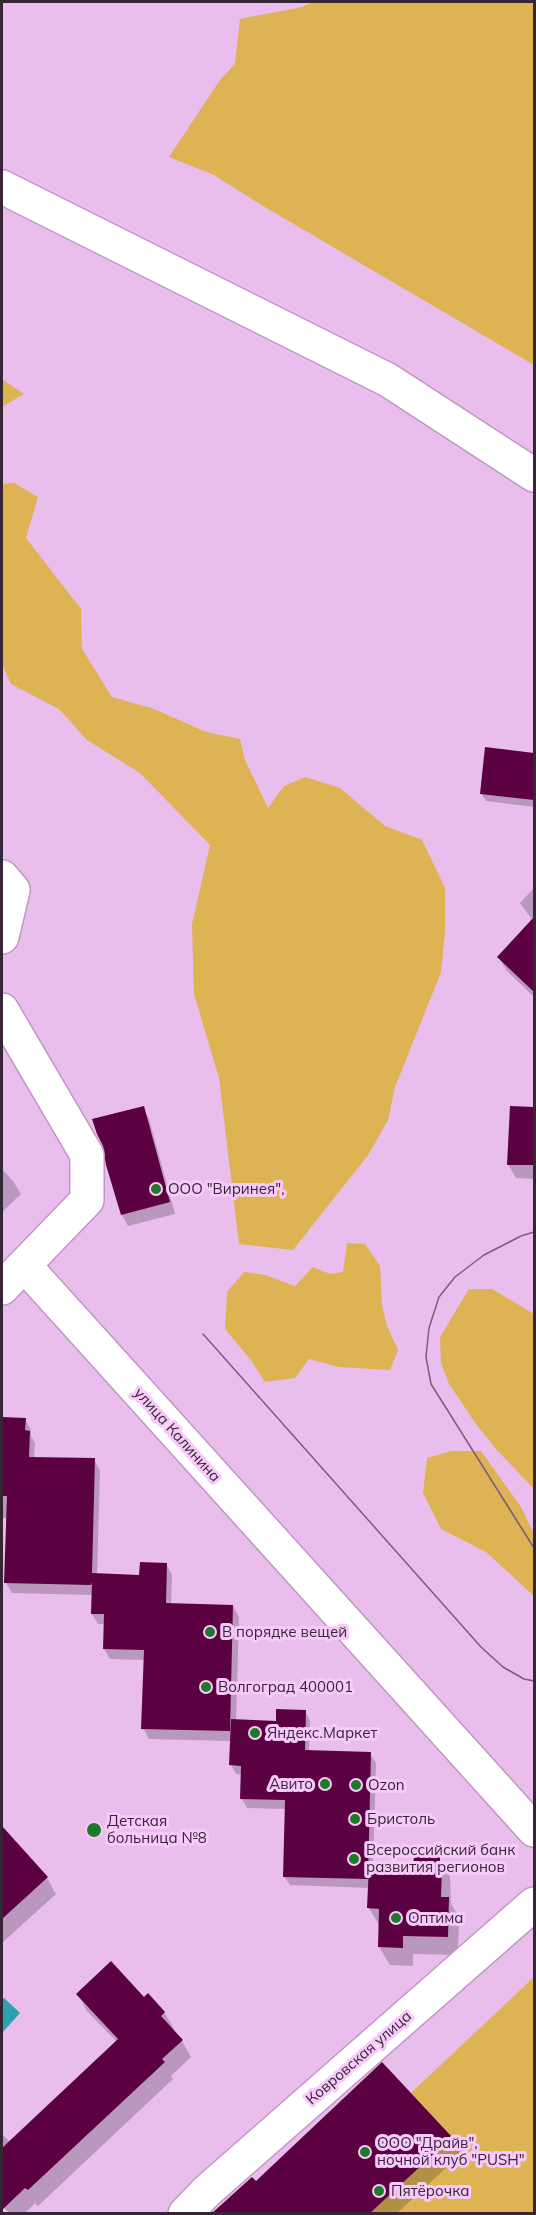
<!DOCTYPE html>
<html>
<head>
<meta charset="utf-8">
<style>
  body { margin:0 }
  #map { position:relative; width:536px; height:2215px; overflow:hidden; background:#e9bdec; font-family:Mulish,sans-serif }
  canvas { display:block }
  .frame { position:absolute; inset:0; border:3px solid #362537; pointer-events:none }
</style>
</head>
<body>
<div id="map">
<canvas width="536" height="2215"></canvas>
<div class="frame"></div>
</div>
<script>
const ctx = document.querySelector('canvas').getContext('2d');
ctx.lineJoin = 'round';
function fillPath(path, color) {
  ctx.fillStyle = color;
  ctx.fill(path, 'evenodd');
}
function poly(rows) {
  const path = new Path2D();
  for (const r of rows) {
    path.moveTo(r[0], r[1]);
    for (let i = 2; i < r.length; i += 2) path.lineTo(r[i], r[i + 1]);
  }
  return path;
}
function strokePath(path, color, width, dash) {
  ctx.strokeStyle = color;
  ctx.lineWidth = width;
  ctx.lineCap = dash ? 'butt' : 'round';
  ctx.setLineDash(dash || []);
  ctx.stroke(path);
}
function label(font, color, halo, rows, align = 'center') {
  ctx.font = font + ' Mulish,sans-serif';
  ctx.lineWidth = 6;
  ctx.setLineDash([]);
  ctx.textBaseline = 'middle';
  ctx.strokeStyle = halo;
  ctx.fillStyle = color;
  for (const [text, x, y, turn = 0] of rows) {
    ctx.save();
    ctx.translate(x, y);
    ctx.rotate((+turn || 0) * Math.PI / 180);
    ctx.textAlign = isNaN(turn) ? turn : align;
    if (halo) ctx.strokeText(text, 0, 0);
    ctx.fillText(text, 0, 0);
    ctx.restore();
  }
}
fillPath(poly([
  [313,2,534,2,534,365,258,203,214,175,169,157,220,80,235,64,240,19,302,7],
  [2,379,24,394,2,407],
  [14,483,38,497,26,538,81,609,82,649,112,697,154,709,206,732,240,739,245,760,268,808,284,786,305,777,340,788,385,826,422,840,445,888,445,933,441,972,395,1087,388,1120,368,1155,293,1250,239,1244,219,1078,194,994,192,924,210,845,140,773,87,740,59,709,11,684,2,664,2,484],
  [347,1243,365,1244,380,1266,382,1305,387,1326,398,1350,390,1370,338,1367,309,1359,295,1378,265,1382,250,1359,225,1329,227,1292,244,1272,265,1275,295,1286,313,1267,330,1274,343,1272],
  [469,1289,492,1289,534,1314,534,1489,496,1449,476,1424,449,1384,441,1363,440,1337],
  [451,1451,481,1451,521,1507,534,1534,534,1596,486,1552,441,1529,423,1493,427,1458],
  [534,1977,534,2213,369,2214,452,2137,411,2093]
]), '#deb354');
fillPath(poly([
  [4,1998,20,2013,2,2033,2,2001]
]), '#2da1ad');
fillPath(poly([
  [486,748,534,755,534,807,486,801,481,793],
  [534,888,534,997,507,971,499,958,533,921,520,903],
  [534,1095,534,1179,516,1178,508,1164,534,1109],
  [143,1108,149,1119,175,1214,128,1226,122,1215,107,1165,105,1146],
  [2,1169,13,1181,21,1194,2,1212],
  [2,1419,25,1419,31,1430,31,1436,35,1443,34,1459,94,1460,100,1470,97,1575,141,1576,166,1564,172,1575,171,1605,233,1606,239,1617,236,1721,277,1722,305,1711,310,1721,309,1752,370,1754,376,1763,373,1867,415,1868,439,1859,450,1877,451,1904,459,1917,458,1955,413,1954,413,1966,390,1965,379,1947,380,1927,369,1908,370,1888,290,1885,284,1876,286,1809,247,1808,242,1799,242,1774,236,1774,231,1765,232,1741,149,1739,143,1728,145,1660,110,1659,104,1649,105,1624,98,1624,92,1614,93,1595,12,1593,6,1583,8,1518,2,1518],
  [2,1828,47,1878,56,1894,2,1943],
  [78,1994,144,1999,164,2012,174,2029,172,2030,182,2041,191,2057,171,2076,173,2079,38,2206,35,2203,24,2214,10,2214,2,2205,2,2134,10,2142,117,2042,87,2011],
  [451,2137,461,2154,396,2214,215,2214,256,2184]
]), '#0003');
fillPath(poly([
  [485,747,534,753,534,800,480,794],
  [534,917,534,992,497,957],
  [144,1106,170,1202,121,1215,106,1165,103,1146,97,1134,92,1119],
  [510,1106,534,1107,534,1165,507,1165],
  [2,1417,26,1418,25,1430,30,1431,29,1457,95,1458,92,1573,139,1575,140,1562,167,1563,166,1603,233,1605,230,1731,141,1729,144,1650,103,1649,104,1614,91,1614,92,1582,91,1585,4,1583,7,1496,2,1496],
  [276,1709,306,1710,305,1750,371,1752,368,1879,283,1877,285,1800,240,1799,241,1766,229,1765,231,1719,276,1721],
  [2,1826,48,1877,2,1919],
  [414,1857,440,1857,440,1869,442,1869,441,1897,449,1897,448,1937,403,1936,403,1948,378,1947,379,1909,367,1908,369,1865,413,1866],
  [111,1961,144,1997,148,1993,165,2012,161,2016,183,2040,162,2059,165,2062,28,2190,25,2188,2,2210,2,2148,118,2039,76,1994],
  [382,2062,452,2137,369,2214,211,2214,252,2177,256,2181]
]), '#5b0141');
const minor = poly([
  [2,187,388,380,534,475],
  [2,877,13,890,2,937],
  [2,1010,87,1155,87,1200,2,1288],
  [25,1266,534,1830],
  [185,2214,207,2191,534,1904]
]);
strokePath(minor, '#c196c3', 36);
strokePath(minor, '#fff', 33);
strokePath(poly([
  [534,1232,521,1236,484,1255,455,1277,439,1297,429,1328,426,1357,431,1384,534,1548],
  [203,1334,481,1647,503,1667,524,1679,534,1681]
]), '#795e7b', 1.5);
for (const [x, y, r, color] of [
  [156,1189,6,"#1e7929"],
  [210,1632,6,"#1e7929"],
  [206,1687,6,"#1e7929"],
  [255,1733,6,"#1e7929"],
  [325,1784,6,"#1e7929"],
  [356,1785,6,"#1e7929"],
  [355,1819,6,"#1e7929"],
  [94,1830,8,"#1e7929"],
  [354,1859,6,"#1e7929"],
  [396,1918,6,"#1e7929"],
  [365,2152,6,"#1e7929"],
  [379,2191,6,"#1e7929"]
]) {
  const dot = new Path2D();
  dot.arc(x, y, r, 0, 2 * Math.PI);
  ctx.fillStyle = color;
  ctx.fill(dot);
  strokePath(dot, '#f7caf9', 2);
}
label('15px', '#362537', '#f7caf9', [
  ["ООО \"Виринея\",",168,1189],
  ["В порядке вещей",222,1632],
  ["Волгоград 400001",218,1687],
  ["Яндекс.Маркет",267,1733],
  ["Авито",313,1784,"right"],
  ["Ozon",368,1785],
  ["Бристоль",367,1819],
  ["Детская",107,1821],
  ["больница №8",107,1838],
  ["Всероссийский банк",366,1850],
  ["развития регионов",366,1867],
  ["Оптима",408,1918],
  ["ООО \"Драйв\",",377,2143],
  ["ночной клуб \"PUSH\"",377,2160],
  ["Пятёрочка",391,2191]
], 'left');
label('15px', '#362537', '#f7caf9', [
  ["улица Калинина",177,1435,48],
  ["Ковровская улица",359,2058,-41]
]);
</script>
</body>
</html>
